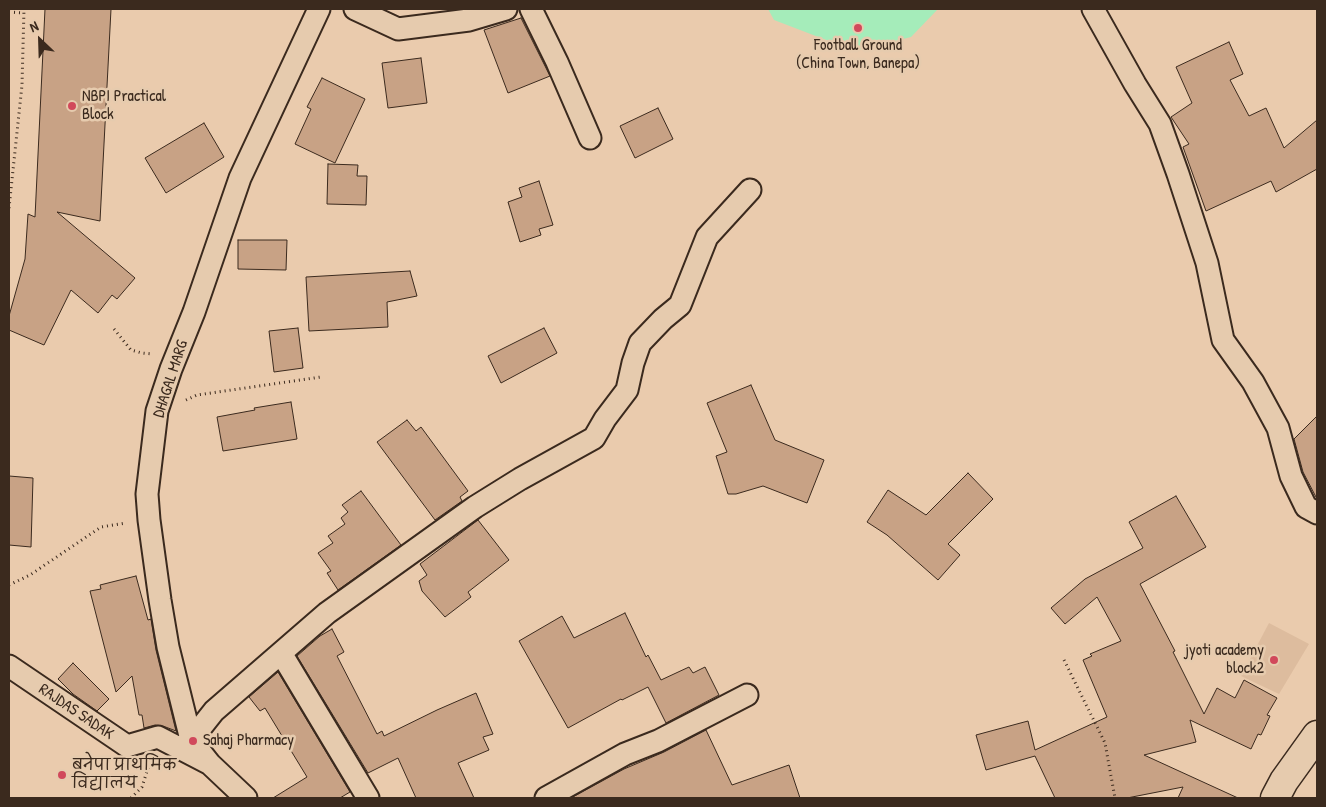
<!DOCTYPE html>
<html>
<head>
<meta charset="utf-8">
<style>
  body { margin:0 }
  #map { position:relative; width:1326px; height:807px; overflow:hidden; background:#eacbad; font-family:"Patrick Hand",sans-serif }
  canvas { display:block }
  .frame { position:absolute; inset:0; border:10px solid #3b2a1e; pointer-events:none }
  .north { position:absolute; left:15px; top:15px; width:50px; height:50px; -webkit-text-stroke:4px #e6cbae; paint-order:stroke; rotate:336deg; font-size:14px; font-weight:700; line-height:20px; text-align:center; color:#3b2a1e }
  .north::after { content:''; display:block; margin:auto; width:18px; height:22px; background:#3b2a1e; clip-path:polygon(50% 0,100% 100%,50% 72%,0 100%) }
</style>
</head>
<body>
<div id="map">
<canvas width="1326" height="807"></canvas>
<div class="frame"></div>
<div class="north">N</div>
</div>
<script>
const ctx = document.querySelector('canvas').getContext('2d');
ctx.lineJoin = 'round';
function fillPath(path, color) {
  ctx.fillStyle = color;
  ctx.fill(path, 'evenodd');
}
function poly(rows) {
  const path = new Path2D();
  for (const r of rows) {
    path.moveTo(r[0], r[1]);
    for (let i = 2; i < r.length; i += 2) path.lineTo(r[i], r[i + 1]);
  }
  return path;
}
function strokePath(path, color, width, dash) {
  ctx.strokeStyle = color;
  ctx.lineWidth = width;
  ctx.lineCap = dash ? 'butt' : 'round';
  ctx.setLineDash(dash || []);
  ctx.stroke(path);
}
function label(font, color, halo, rows, align = 'center') {
  ctx.font = font + ' "Patrick Hand","Playpen Sans Deva",sans-serif';
  ctx.lineWidth = 5;
  ctx.setLineDash([]);
  ctx.textBaseline = 'middle';
  ctx.strokeStyle = halo;
  ctx.fillStyle = color;
  for (const [text, x, y, turn = 0] of rows) {
    ctx.save();
    ctx.translate(x, y);
    ctx.rotate((+turn || 0) * Math.PI / 180);
    ctx.textAlign = isNaN(turn) ? turn : align;
    if (halo) ctx.strokeText(text, 0, 0);
    ctx.fillText(text, 0, 0);
    ctx.restore();
  }
}
fillPath(poly([
  [1269,623,1309,644,1279,694,1241,676]
]), '#ddbc9e');
fillPath(poly([
  [768,9,938,9,911,37,855,51,774,20]
]), '#a5ecba');
const building = poly([
  [45,9,111,9,100,221,57,212,135,278,117,299,112,295,98,313,71,290,44,345,9,330,9,316,25,259,28,214,35,217,45,9],
  [521,18,550,76,508,93,484,30,521,18],
  [1229,42,1243,74,1230,80,1249,116,1266,108,1284,148,1317,120,1317,169,1276,192,1271,181,1206,211,1183,147,1189,144,1171,117,1192,103,1176,67,1229,42],
  [421,58,427,103,388,108,382,63,421,58],
  [322,78,365,99,335,163,295,144,311,109,307,107,322,78],
  [658,108,673,139,635,158,620,126,658,108],
  [204,123,224,157,166,193,145,158,204,123],
  [328,164,358,165,357,176,367,176,366,205,327,204,328,164],
  [539,181,553,225,539,229,541,235,520,242,508,202,522,197,519,188,539,181],
  [238,240,287,240,286,270,238,269,238,240],
  [410,271,417,296,387,302,388,327,309,331,306,277,410,271],
  [298,328,303,368,274,372,269,331,298,328],
  [544,328,557,353,501,383,488,356,544,328],
  [751,385,775,440,824,460,807,503,763,486,736,494,728,494,716,456,727,452,707,403,751,385],
  [291,402,297,439,223,451,217,417,255,410,254,408,291,402],
  [1317,416,1317,499,1303,472,1294,439,1317,416],
  [407,420,416,431,421,427,468,491,460,497,462,501,435,520,377,442,407,420],
  [968,473,993,499,948,544,960,555,938,580,887,535,867,522,888,490,926,515,968,473],
  [9,476,33,478,31,547,9,545,9,476],
  [361,491,401,545,338,590,327,573,331,571,318,553,333,543,328,536,345,524,341,518,348,512,342,505,361,491],
  [1176,496,1206,547,1140,584,1175,651,1173,652,1204,714,1217,688,1235,698,1244,680,1277,698,1267,715,1270,716,1261,735,1258,734,1251,749,1190,720,1196,742,1144,755,1238,798,1178,798,1183,787,1127,798,1055,798,1035,756,986,770,976,735,1028,721,1035,750,1107,717,1083,660,1092,656,1090,654,1121,641,1097,597,1065,624,1051,608,1085,579,1143,548,1129,522,1176,496],
  [478,520,509,560,468,592,471,597,445,617,422,591,419,581,427,575,420,564,478,520],
  [136,576,148,620,151,619,156,650,176,731,163,726,155,725,144,728,142,715,139,715,132,676,116,692,90,591,101,589,100,585,136,576],
  [625,613,646,657,648,655,661,680,689,667,693,673,705,667,719,695,666,723,648,687,622,700,621,699,568,728,519,641,562,616,574,638,625,613],
  [332,629,344,652,337,656,377,734,382,731,384,736,437,710,476,693,493,734,483,737,489,750,458,763,474,798,416,798,398,758,368,773,297,656,320,636,332,629],
  [73,663,109,699,97,711,73,694,58,679,73,663],
  [278,672,350,792,340,798,273,798,307,777,265,708,260,711,249,697,278,672],
  [706,730,732,785,789,765,800,798,571,798,624,769,664,752,706,730]
]);
fillPath(building, '#c8a285');
strokePath(building, '#3b2a1e', 1);
const minor = poly([
  [355,9,398,29,469,20,506,9],
  [531,9,557,62,590,138],
  [1093,9,1135,84,1160,124,1178,174,1207,263,1223,340,1253,382,1278,428,1291,476,1306,507,1317,513],
  [281,653,368,798],
  [9,666,127,746,158,737,210,764,246,798],
  [191,740,214,711,327,613,475,507,520,479,594,438,605,419,627,390,633,363,640,343,663,319,680,305,707,237,750,190],
  [210,764,191,740,168,647,160,600,149,520,147,494,157,411,171,369,194,312,240,178,319,9],
  [546,798,625,754,658,741,747,695]
]);
const secondary = poly([
  [1275,798,1284,781,1317,735]
]);
strokePath(minor, '#3b2a1e', 25);
strokePath(secondary, '#3b2a1e', 31);
strokePath(poly([
  [9,12,24,13],
  [9,208,22,85,24,9],
  [114,329,131,350,142,353,153,354],
  [186,400,197,395,321,377],
  [9,585,30,575,101,527,126,523],
  [1064,660,1105,743,1115,798],
  [131,798,142,787,149,765]
]), '#3b2a1e', 3, [1, 4]);
strokePath(minor, '#e6cbae', 21);
strokePath(secondary, '#e6cbae', 28);
for (const [x, y, r, color] of [
  [858,28,5,"#d1495b"],
  [72,106,5,"#d1495b"],
  [1274,660,5,"#d1495b"],
  [193,741,5,"#d1495b"],
  [62,775,5,"#d1495b"]
]) {
  const dot = new Path2D();
  dot.arc(x, y, r, 0, 2 * Math.PI);
  ctx.fillStyle = color;
  ctx.fill(dot);
  strokePath(dot, '#e6cbae', 2);
}
label('16px', '#3b2a1e', '#e6cbae', [
  ["Football Ground",858,46,"center"],
  ["(China Town, Banepa)",858,64,"center"],
  ["NBPI Practical",82,97],
  ["Block",82,115],
  ["jyoti academy",1264,651,"right"],
  ["block2",1264,669,"right"],
  ["Sahaj Pharmacy",203,741],
  ["बनेपा प्राथमिक",72,766],
  ["विद्यालय",72,784]
], 'left');
label('16px', '#3b2a1e', '#e6cbae', [
  ["DHAGAL MARG",171,379,-72],
  ["RAJDAS SADAK",76,712,34]
]);
</script>
</body>
</html>
